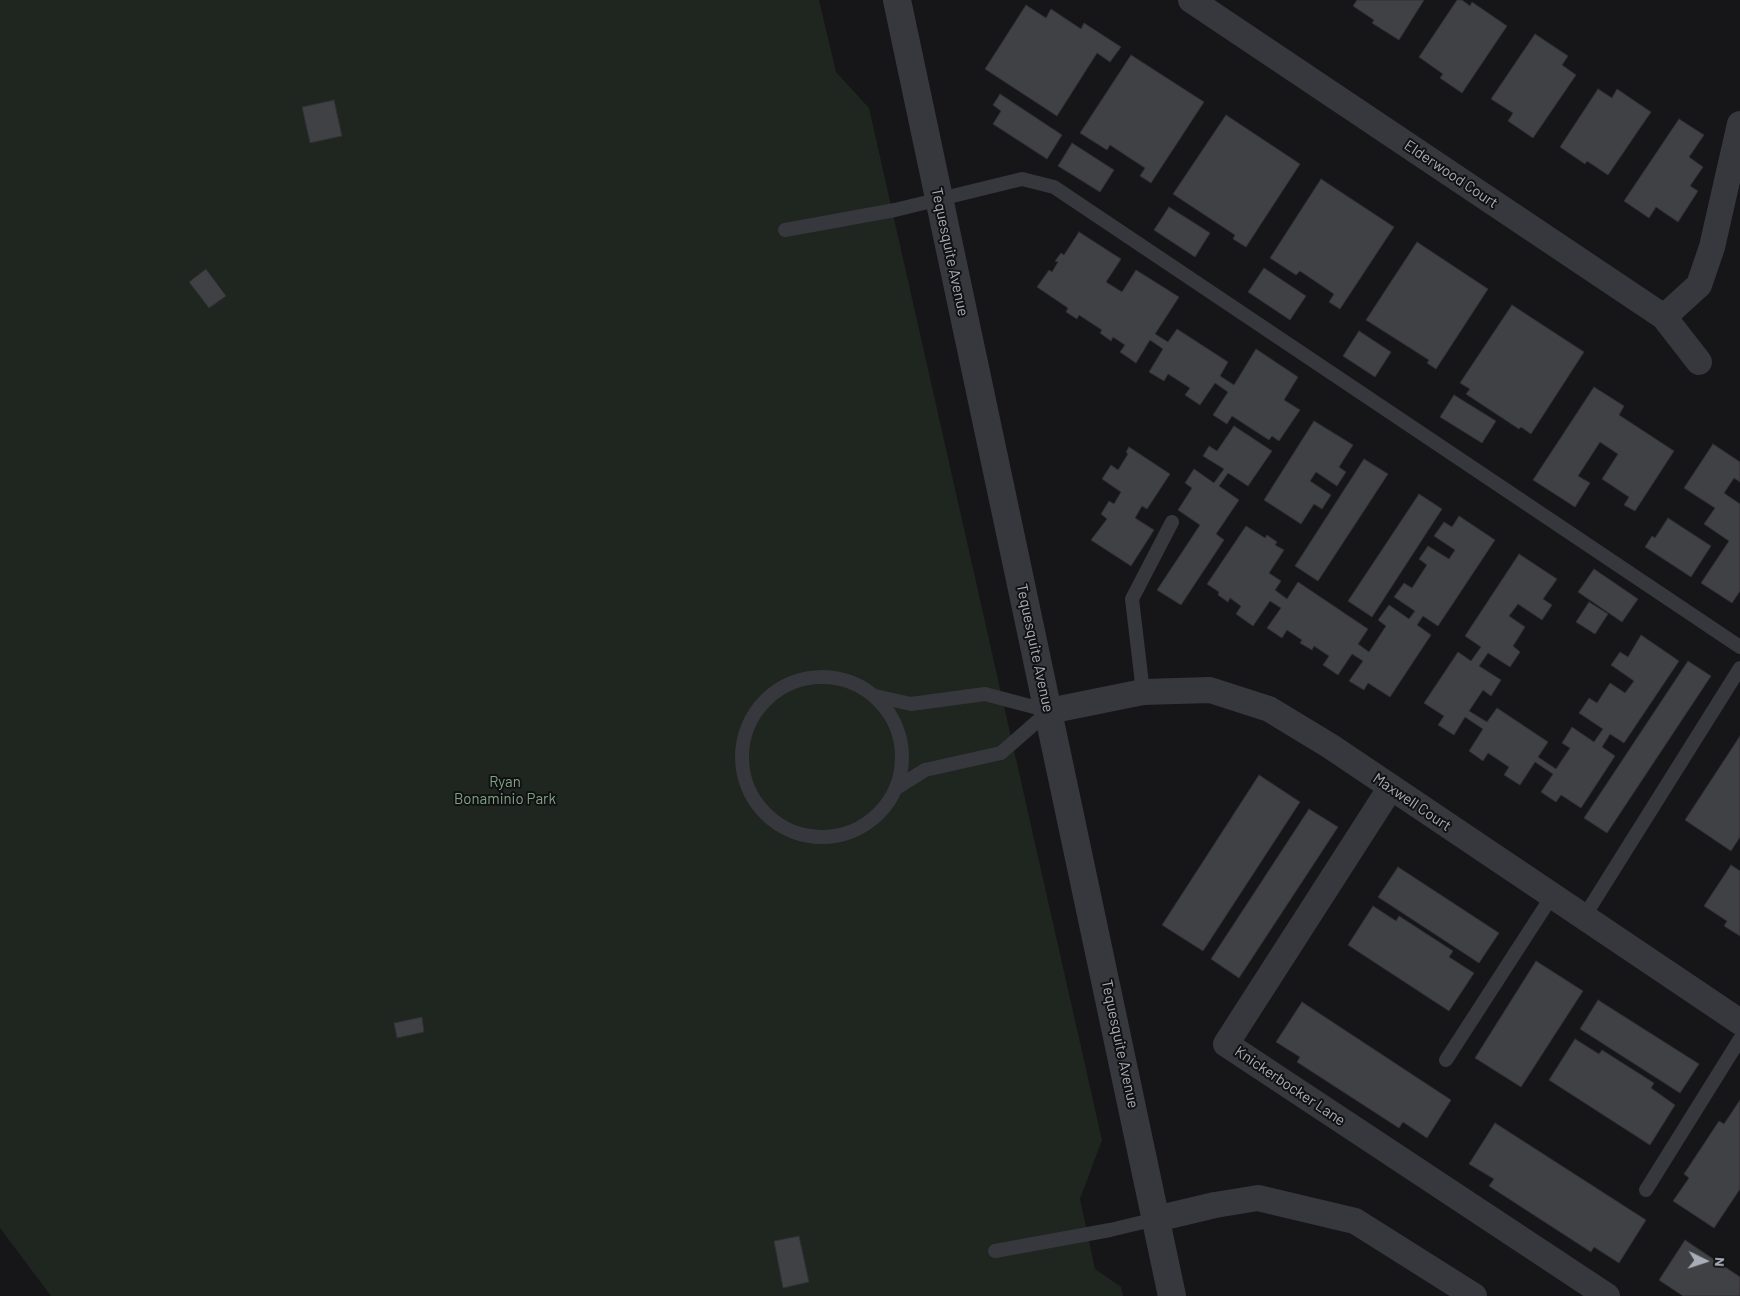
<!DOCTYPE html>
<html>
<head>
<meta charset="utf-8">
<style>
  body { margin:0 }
  #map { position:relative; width:1740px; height:1296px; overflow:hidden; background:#161618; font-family:Barlow,sans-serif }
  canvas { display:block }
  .north { position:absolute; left:1680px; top:1236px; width:50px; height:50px; -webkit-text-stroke:4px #111113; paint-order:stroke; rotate:94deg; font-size:14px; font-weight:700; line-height:20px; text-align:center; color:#a8adb8 }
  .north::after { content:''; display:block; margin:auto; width:18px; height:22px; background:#a8adb8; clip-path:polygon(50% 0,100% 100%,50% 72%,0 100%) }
</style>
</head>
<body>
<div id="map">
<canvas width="1740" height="1296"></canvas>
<div class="north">N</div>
</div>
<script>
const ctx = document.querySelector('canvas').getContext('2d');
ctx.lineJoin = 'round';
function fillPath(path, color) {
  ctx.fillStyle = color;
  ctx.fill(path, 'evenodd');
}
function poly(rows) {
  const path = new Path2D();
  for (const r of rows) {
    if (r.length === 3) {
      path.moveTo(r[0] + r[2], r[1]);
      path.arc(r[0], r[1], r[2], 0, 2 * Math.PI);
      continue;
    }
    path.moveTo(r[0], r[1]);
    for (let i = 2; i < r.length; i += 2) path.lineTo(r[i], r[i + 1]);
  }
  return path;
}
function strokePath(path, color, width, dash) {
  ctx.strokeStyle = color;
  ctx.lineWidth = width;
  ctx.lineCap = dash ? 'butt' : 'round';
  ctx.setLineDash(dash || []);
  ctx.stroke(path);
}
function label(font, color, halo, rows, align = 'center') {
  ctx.font = font + ' Barlow,sans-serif';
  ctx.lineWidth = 4;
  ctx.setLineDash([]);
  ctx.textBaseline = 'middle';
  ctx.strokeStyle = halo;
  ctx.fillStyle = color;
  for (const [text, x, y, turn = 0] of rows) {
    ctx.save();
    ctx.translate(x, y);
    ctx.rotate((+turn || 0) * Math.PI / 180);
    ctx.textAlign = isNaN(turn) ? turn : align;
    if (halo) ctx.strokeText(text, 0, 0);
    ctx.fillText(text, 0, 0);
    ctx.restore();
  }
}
fillPath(poly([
  [0,0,819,0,836,72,869,108,1102,1140,1080,1199,1095,1269,1121,1287,1123,1296,51,1296,0,1228]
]), '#1e261f');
const building = poly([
  [1357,0,1424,0,1399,40,1372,23,1374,20,1353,6,1357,0],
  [1457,0,1462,0,1470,6,1472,2,1507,26,1462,93,1440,78,1443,74,1419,57,1457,0],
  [1026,5,1046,18,1051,9,1081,29,1084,23,1121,47,1110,62,1097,53,1057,116,985,69,1026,5],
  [1535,34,1568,56,1562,65,1576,75,1533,138,1508,121,1513,113,1491,99,1535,34],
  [1131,55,1204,102,1151,183,1140,176,1145,168,1110,145,1107,150,1080,133,1131,55],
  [1598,89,1612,98,1617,89,1651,112,1608,175,1587,161,1585,164,1560,147,1598,89],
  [1000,94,1062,135,1047,159,993,124,1001,111,993,105,1000,94],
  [334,100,342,136,310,143,302,107,334,100],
  [1226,115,1300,164,1246,247,1233,239,1235,235,1173,194,1226,115],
  [1679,119,1704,135,1689,157,1703,167,1690,186,1698,191,1678,222,1656,207,1649,218,1624,201,1679,119],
  [1072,143,1114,170,1100,192,1058,166,1072,143],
  [1321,179,1394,227,1340,309,1329,302,1334,294,1300,271,1296,275,1270,258,1321,179],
  [1169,207,1210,233,1195,257,1154,230,1169,207],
  [1079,232,1121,259,1106,282,1122,292,1136,270,1179,297,1155,334,1168,342,1177,329,1228,362,1220,376,1234,385,1256,349,1298,377,1284,400,1300,410,1279,441,1272,436,1269,440,1232,416,1227,424,1213,415,1228,392,1215,383,1200,405,1185,395,1190,388,1168,374,1164,381,1149,372,1163,349,1150,340,1136,363,1120,352,1125,345,1113,337,1111,341,1100,333,1102,330,1079,315,1077,319,1066,312,1068,308,1037,287,1049,270,1052,272,1058,262,1055,261,1061,253,1064,255,1079,232],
  [1417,242,1488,289,1436,369,1427,363,1429,360,1366,320,1417,242],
  [1264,268,1306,296,1290,320,1248,292,1264,268],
  [206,269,226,296,209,308,189,282,206,269],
  [1512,305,1584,352,1531,434,1521,427,1519,429,1466,394,1470,389,1460,383,1512,305],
  [1359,331,1391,352,1375,377,1343,356,1359,331],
  [1594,387,1624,406,1619,415,1674,451,1635,511,1624,505,1629,497,1602,479,1618,454,1600,442,1578,476,1590,483,1575,507,1533,480,1594,387],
  [1454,395,1496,421,1482,443,1440,417,1454,395],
  [1314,421,1353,445,1339,467,1346,472,1337,486,1316,472,1310,481,1331,495,1322,509,1314,504,1301,524,1264,500,1314,421],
  [1234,426,1272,451,1248,486,1228,473,1219,486,1239,500,1216,534,1224,540,1181,605,1157,590,1200,525,1178,510,1192,488,1185,483,1194,469,1214,483,1224,469,1203,456,1209,446,1217,451,1234,426],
  [1713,444,1740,462,1740,482,1734,478,1724,493,1740,504,1740,591,1732,603,1701,583,1729,541,1704,524,1715,508,1684,488,1713,444],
  [1129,447,1170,474,1147,509,1142,506,1135,518,1154,530,1131,566,1091,540,1107,519,1101,514,1109,501,1114,504,1121,492,1102,479,1111,465,1118,470,1128,454,1126,452,1129,447],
  [1364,459,1388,474,1318,581,1295,566,1364,459],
  [1419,494,1442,509,1372,617,1348,601,1419,494],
  [1459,516,1495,540,1438,626,1423,616,1417,625,1431,635,1390,697,1368,683,1364,690,1349,681,1363,661,1352,654,1338,675,1323,665,1329,656,1314,646,1312,650,1300,643,1302,640,1287,630,1282,638,1267,628,1281,608,1270,601,1253,626,1236,614,1241,606,1230,598,1228,602,1218,595,1219,592,1207,584,1246,526,1265,538,1267,535,1277,542,1275,545,1284,550,1269,573,1281,581,1275,590,1287,599,1298,582,1368,629,1358,644,1369,652,1386,626,1378,620,1389,605,1409,619,1415,611,1394,597,1404,583,1412,588,1427,565,1419,559,1428,546,1449,559,1455,550,1434,536,1444,522,1452,527,1459,516],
  [1668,518,1711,546,1691,577,1645,547,1652,536,1655,538,1668,518],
  [1519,554,1557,579,1543,599,1552,605,1542,620,1518,604,1509,616,1525,627,1513,646,1520,652,1510,667,1488,653,1479,666,1501,680,1491,696,1483,690,1469,711,1487,722,1497,708,1548,742,1538,757,1556,769,1570,748,1562,743,1572,727,1594,742,1603,729,1579,713,1589,698,1597,703,1610,683,1625,693,1634,681,1611,665,1620,652,1628,657,1641,635,1679,661,1624,743,1610,734,1602,747,1615,756,1581,808,1561,795,1556,802,1541,792,1553,774,1535,762,1520,785,1504,775,1509,767,1488,753,1483,761,1469,751,1483,729,1465,717,1454,735,1438,725,1444,716,1424,703,1458,652,1471,661,1481,647,1465,636,1519,554],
  [1594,569,1638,599,1622,622,1578,592,1594,569],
  [1589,602,1608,614,1595,634,1576,622,1589,602],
  [1688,661,1711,676,1607,833,1584,818,1688,661],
  [1740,736,1740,837,1731,851,1685,820,1740,736],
  [1259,775,1300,802,1203,951,1162,925,1259,775],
  [1309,809,1338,827,1239,978,1211,959,1309,809],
  [1731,865,1740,871,1740,936,1724,926,1727,921,1704,906,1731,865],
  [1398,867,1499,933,1479,963,1378,897,1398,867],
  [1373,906,1396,921,1399,916,1453,951,1449,957,1474,973,1449,1011,1348,945,1373,906],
  [1536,961,1583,991,1521,1087,1475,1058,1536,961],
  [1598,1000,1699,1064,1680,1093,1580,1029,1598,1000],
  [1302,1002,1451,1100,1427,1138,1403,1122,1399,1128,1297,1062,1300,1057,1276,1042,1302,1002],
  [422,1017,424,1032,397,1038,394,1023,422,1017],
  [1575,1039,1599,1054,1602,1050,1654,1083,1651,1088,1675,1105,1650,1145,1549,1080,1575,1039],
  [1740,1100,1740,1189,1714,1228,1673,1201,1689,1178,1684,1174,1719,1121,1724,1124,1740,1100],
  [1495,1123,1646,1220,1619,1263,1594,1247,1591,1252,1489,1186,1494,1179,1469,1164,1495,1123],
  [799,1236,809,1282,783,1288,774,1241,799,1236],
  [1685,1240,1740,1277,1740,1296,1683,1296,1659,1280,1685,1240]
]);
fillPath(building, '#404145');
strokePath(building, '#303034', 1);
strokePath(poly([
  [785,230,895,210,1022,179,1054,187,1740,647],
  [822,757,80],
  [1143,692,1132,599,1172,522],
  [875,696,911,704,985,694,1049,711],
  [898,787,925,770,1001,753,1049,711],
  [1584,917,1740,668],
  [1446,1060,1552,896],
  [1646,1190,1740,1039],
  [995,1251,1110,1230,1156,1219]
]), '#37383d', 14);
strokePath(poly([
  [1191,0,1664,317,1699,362],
  [1664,317,1699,285,1712,247,1740,124],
  [1049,711,1143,692,1210,690,1269,709,1330,746,1740,1022],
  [1391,787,1226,1044,1607,1296],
  [1156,1219,1215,1205,1258,1198,1355,1221,1474,1296]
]), '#37383d', 26);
strokePath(poly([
  [897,0,1172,1296]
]), '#37383d', 28);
label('15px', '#a8adb8', '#111113', [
  ["Elderwood Court",1451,174,34],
  ["Tequesquite Avenue",950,252,78],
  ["Tequesquite Avenue",1035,648,78],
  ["Maxwell Court",1412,802,34],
  ["Tequesquite Avenue",1120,1044,78],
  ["Knickerbocker Lane",1290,1086,34]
]);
label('15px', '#7fa381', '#111113', [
  ["Ryan",505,782],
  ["Bonaminio Park",505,799]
]);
</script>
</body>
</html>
